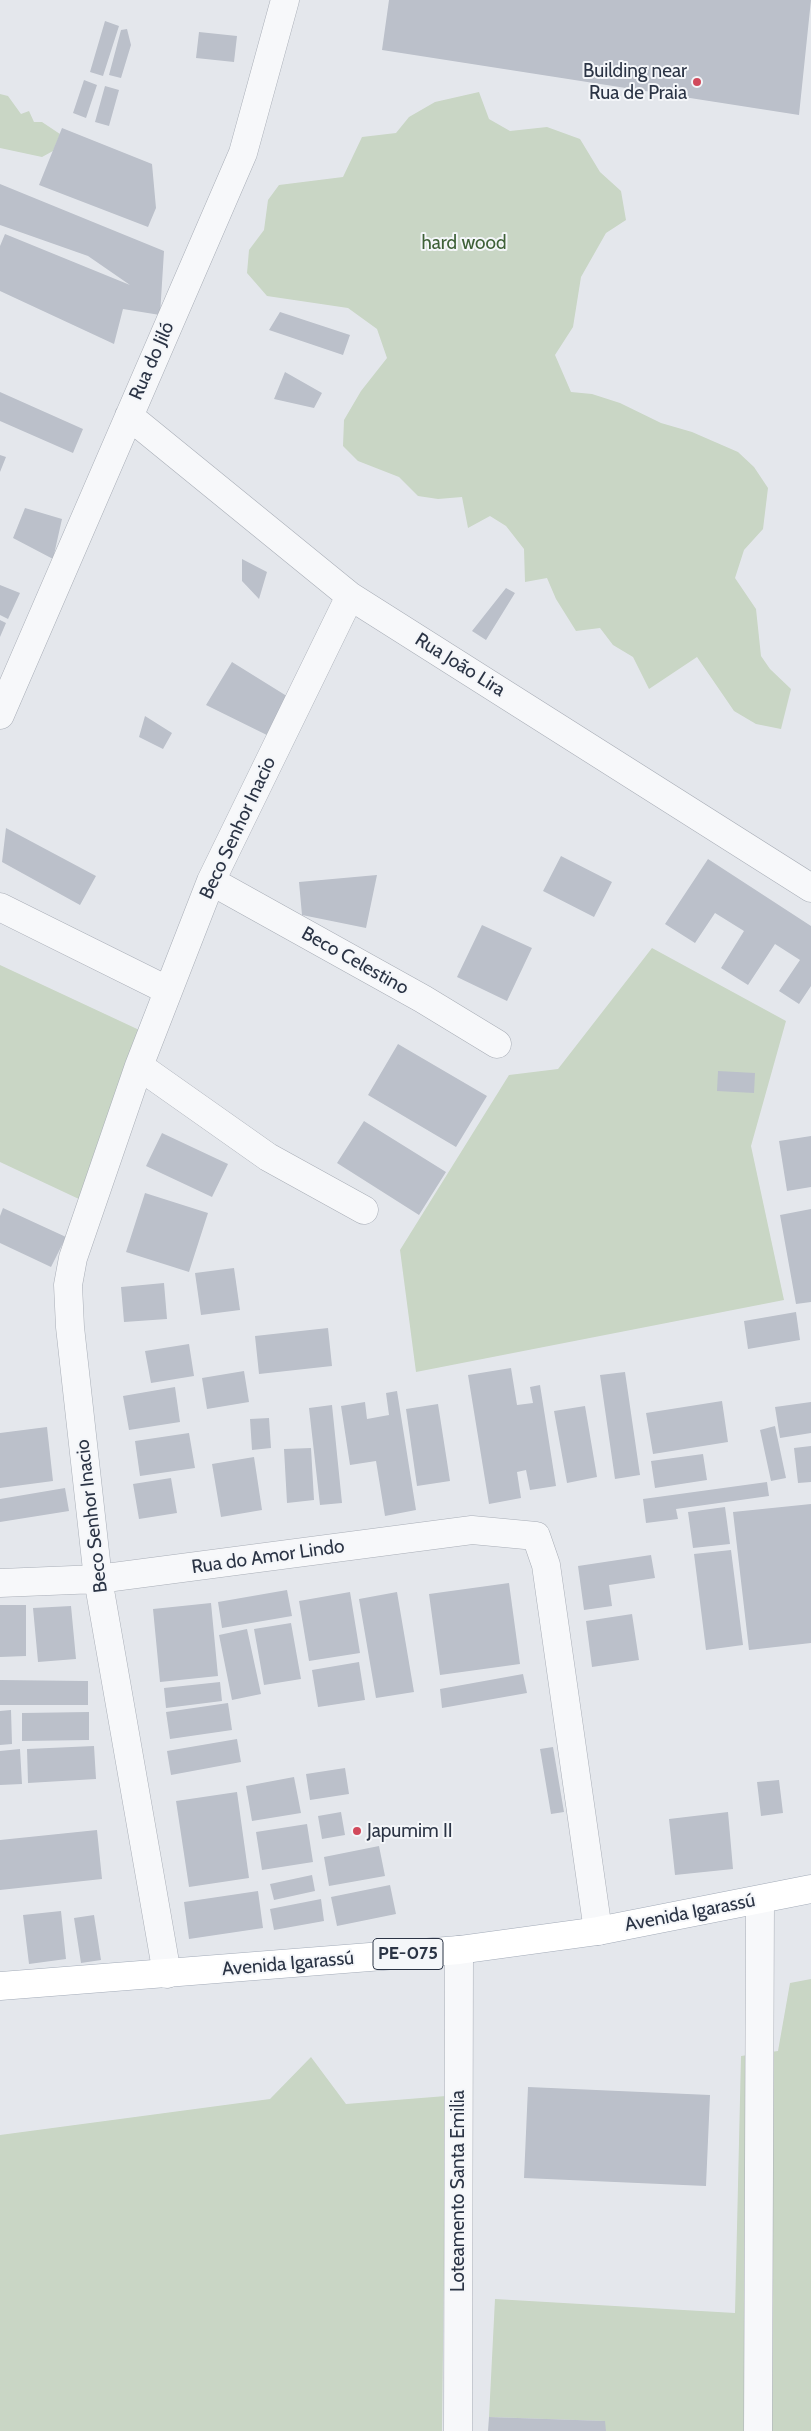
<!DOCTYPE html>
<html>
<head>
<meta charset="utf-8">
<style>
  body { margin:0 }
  canvas { display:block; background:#e4e7ec }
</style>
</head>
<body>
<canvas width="811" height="2431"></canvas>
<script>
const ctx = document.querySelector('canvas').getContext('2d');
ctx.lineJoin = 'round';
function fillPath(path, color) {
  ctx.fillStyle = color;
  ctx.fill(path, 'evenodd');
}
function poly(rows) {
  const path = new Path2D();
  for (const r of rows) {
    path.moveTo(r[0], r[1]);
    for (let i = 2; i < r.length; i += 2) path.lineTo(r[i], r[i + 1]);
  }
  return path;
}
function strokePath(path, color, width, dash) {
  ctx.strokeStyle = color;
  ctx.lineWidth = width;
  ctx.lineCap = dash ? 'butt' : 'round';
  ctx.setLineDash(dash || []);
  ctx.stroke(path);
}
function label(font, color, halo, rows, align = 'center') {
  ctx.font = font + ' Cabin,sans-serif';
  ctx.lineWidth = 4;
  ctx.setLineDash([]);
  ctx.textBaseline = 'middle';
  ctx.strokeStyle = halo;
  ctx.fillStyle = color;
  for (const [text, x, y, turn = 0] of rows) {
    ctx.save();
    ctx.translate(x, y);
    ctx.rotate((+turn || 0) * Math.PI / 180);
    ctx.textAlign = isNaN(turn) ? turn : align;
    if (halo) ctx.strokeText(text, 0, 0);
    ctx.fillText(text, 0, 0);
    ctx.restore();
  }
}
fillPath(poly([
  [479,92,489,119,510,131,547,127,580,139,600,172,621,191,626,220,606,233,581,277,573,327,555,355,571,392,592,394,620,403,661,423,692,432,738,452,754,467,768,488,763,529,744,550,735,578,756,609,761,656,770,669,791,689,781,729,756,724,734,711,697,657,649,689,633,657,613,645,600,628,576,631,556,599,547,578,525,582,524,549,506,526,490,516,468,528,462,497,438,499,418,496,399,477,358,461,343,446,344,420,361,391,387,358,377,329,348,308,267,296,247,273,249,250,264,230,268,200,279,185,343,177,362,137,396,133,409,117,435,102],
  [0,94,8,96,21,114,29,111,34,122,42,122,60,134,53,151,42,157,0,148],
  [652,948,786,1021,751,1146,784,1300,416,1372,400,1250,509,1075,558,1069],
  [0,965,150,1035,81,1200,0,1162],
  [811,1979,811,2431,605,2431,604,2421,489,2417,495,2299,735,2313,741,2056,778,2051,790,1983],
  [311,2057,346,2104,446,2096,442,2431,0,2431,0,2135,270,2099]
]), '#c9d6c5');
fillPath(poly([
  [389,0,811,0,799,115,382,50],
  [105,21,119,26,103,76,90,72],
  [127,29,131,45,121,78,109,75,121,30],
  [199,32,237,36,234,62,196,58],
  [84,80,97,85,86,118,73,113],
  [105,86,119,90,109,126,95,122],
  [62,128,152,164,156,208,148,227,39,185],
  [0,184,164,251,160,315,123,309,114,344,0,291,0,246,5,234,130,285,88,256,0,225],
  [280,312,350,335,343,355,269,330],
  [285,372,322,393,314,408,274,399],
  [0,392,83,429,73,453,0,421],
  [0,455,6,457,0,472],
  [25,508,62,519,53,559,13,538],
  [242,559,267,572,259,599,242,581],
  [0,585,20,593,8,619,0,615],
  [506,588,515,593,486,640,472,631],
  [0,620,6,623,0,637],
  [232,662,298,703,279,741,206,705],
  [145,716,172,733,163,749,139,737],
  [6,828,96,876,80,905,2,862],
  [561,856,612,882,594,917,543,891],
  [708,859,811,926,811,986,799,1004,779,991,800,960,775,944,748,985,721,968,744,931,715,913,695,943,665,924],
  [377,875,366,928,302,915,299,882],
  [482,925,532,948,507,1001,457,977],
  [398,1044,487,1096,456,1147,368,1095],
  [718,1071,755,1073,754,1093,717,1091],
  [364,1121,446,1172,419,1215,337,1163],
  [162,1133,228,1164,212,1197,146,1166],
  [811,1136,811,1187,787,1191,779,1141],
  [145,1193,208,1213,189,1272,126,1252],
  [3,1208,66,1237,51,1267,0,1243,0,1216],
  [811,1209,811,1302,796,1304,780,1215],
  [234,1268,240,1310,201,1315,195,1273],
  [164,1283,167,1319,124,1322,121,1287],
  [796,1312,800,1340,748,1349,744,1321],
  [328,1328,332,1366,259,1374,255,1336],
  [189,1344,194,1376,151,1383,145,1351],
  [511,1368,517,1405,533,1403,530,1387,540,1385,556,1486,530,1490,526,1470,517,1472,521,1498,489,1504,468,1375],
  [244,1371,249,1402,207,1409,202,1378],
  [625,1372,640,1475,615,1479,600,1375],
  [175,1387,180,1422,129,1430,123,1396],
  [397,1391,416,1510,385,1516,376,1461,350,1465,341,1406,365,1402,367,1419,389,1415,386,1393],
  [722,1401,728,1442,653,1454,646,1413],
  [811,1402,811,1433,780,1438,775,1407],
  [438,1404,450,1481,417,1486,406,1409],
  [332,1405,342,1503,320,1505,309,1408],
  [585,1406,597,1477,567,1483,554,1411],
  [269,1418,271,1448,252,1450,250,1419],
  [775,1426,786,1478,771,1481,760,1430],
  [47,1427,53,1481,0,1488,0,1433],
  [189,1433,195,1468,140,1476,135,1441],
  [811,1446,811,1482,798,1483,794,1448],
  [311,1448,314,1500,287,1503,284,1449],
  [703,1454,707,1480,655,1488,651,1461],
  [254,1457,262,1510,221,1517,212,1464],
  [171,1478,177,1513,139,1519,133,1484],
  [767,1482,769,1496,676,1509,678,1519,646,1523,643,1499],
  [65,1488,69,1511,0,1522,0,1499],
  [811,1504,811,1643,749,1650,733,1512],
  [725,1507,730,1544,693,1548,688,1512],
  [731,1550,743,1645,706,1650,694,1554],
  [651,1555,655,1578,609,1585,612,1606,584,1610,578,1566],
  [509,1583,520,1664,440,1675,429,1594],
  [287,1590,292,1616,222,1628,218,1602],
  [350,1592,360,1653,309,1661,299,1601],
  [397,1592,414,1692,376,1698,359,1599],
  [211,1603,218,1676,160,1682,153,1609],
  [0,1605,26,1605,26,1656,0,1657],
  [71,1606,76,1659,38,1662,33,1608],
  [632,1614,639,1660,592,1667,586,1621],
  [291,1623,301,1679,264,1685,254,1629],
  [247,1629,261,1694,232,1700,219,1635],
  [359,1662,365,1700,318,1707,312,1670],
  [523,1674,527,1693,442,1708,440,1689],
  [0,1680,88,1681,88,1705,0,1705],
  [220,1682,222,1701,166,1708,164,1688],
  [228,1703,232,1730,170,1739,166,1712],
  [11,1710,12,1744,0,1745,0,1711],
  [89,1712,89,1740,22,1741,22,1713],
  [237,1739,241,1762,171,1775,167,1751],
  [94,1746,96,1779,28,1783,27,1749],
  [553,1747,564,1812,551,1814,540,1749],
  [20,1749,22,1784,0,1785,0,1751],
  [345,1768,349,1794,310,1800,306,1774],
  [294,1777,301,1813,252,1821,246,1786],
  [779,1780,783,1813,761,1816,757,1782],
  [237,1792,249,1878,189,1887,176,1801],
  [341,1812,345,1835,322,1839,318,1816],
  [728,1812,733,1869,675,1875,669,1819],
  [307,1824,313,1862,262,1870,256,1832],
  [97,1830,102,1879,0,1890,0,1840],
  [379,1846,385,1876,329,1886,324,1857],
  [312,1875,315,1891,274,1900,270,1884],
  [390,1885,396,1914,337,1926,331,1897],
  [258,1891,263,1928,189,1939,184,1902],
  [321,1899,324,1921,274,1930,270,1909],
  [61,1911,66,1959,29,1964,23,1915],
  [94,1915,101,1960,81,1963,74,1918],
  [528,2087,710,2095,706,2186,524,2178],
  [489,2417,605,2421,606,2431,488,2431]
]), '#bbc0ca');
const street = poly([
  [129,416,350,596,811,888],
  [0,715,243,153,285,0],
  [211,881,423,999,497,1044],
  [0,907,167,990],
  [139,1066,268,1157,364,1210],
  [0,1583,98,1579,472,1530,536,1536,546,1565,598,1931],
  [167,1974,98,1579,70,1327,68,1285,73,1258,139,1066,211,881,350,596],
  [458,2431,459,1950],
  [758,2431,760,1900]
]);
const primary = poly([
  [0,1986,459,1950,598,1931,811,1889]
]);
strokePath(street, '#a9aeb7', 29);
strokePath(primary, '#a3abb8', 29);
strokePath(street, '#f7f8fa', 28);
strokePath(primary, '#fff', 28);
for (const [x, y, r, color] of [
  [697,82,5,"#d1495b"],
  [357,1831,5,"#d1495b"]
]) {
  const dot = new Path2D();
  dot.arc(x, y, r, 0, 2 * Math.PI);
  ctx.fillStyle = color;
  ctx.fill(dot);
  strokePath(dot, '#f4f6f9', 2);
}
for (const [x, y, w] of [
  [408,1954,70]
]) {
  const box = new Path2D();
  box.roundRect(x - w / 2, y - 15.5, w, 31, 4);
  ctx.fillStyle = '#f4f6f9';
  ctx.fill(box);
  strokePath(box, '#2b3445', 1);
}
label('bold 18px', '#2b3445', null, [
  ["PE-075",408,1954]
]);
label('19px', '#2b3445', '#f4f6f9', [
  ["Building near",687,71],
  ["Rua de Praia",687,93],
  ["Japumim II",367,1831,"left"]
], 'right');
label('19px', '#3f6138', '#f4f6f9', [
  ["hard wood",464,243]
]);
label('19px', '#2b3445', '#f4f6f9', [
  ["Rua do Jiló",152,361,-66],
  ["Rua João Lira",460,665,32],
  ["Beco Senhor Inacio",238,828,-65],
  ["Beco Celestino",355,961,29],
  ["Beco Senhor Inacio",92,1516,-97],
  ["Rua do Amor Lindo",268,1557,-8],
  ["Avenida Igarassú",690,1913,-11],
  ["Avenida Igarassú",288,1964,-5],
  ["Loteamento Santa Emilia",458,2191,-90]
]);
</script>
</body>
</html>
